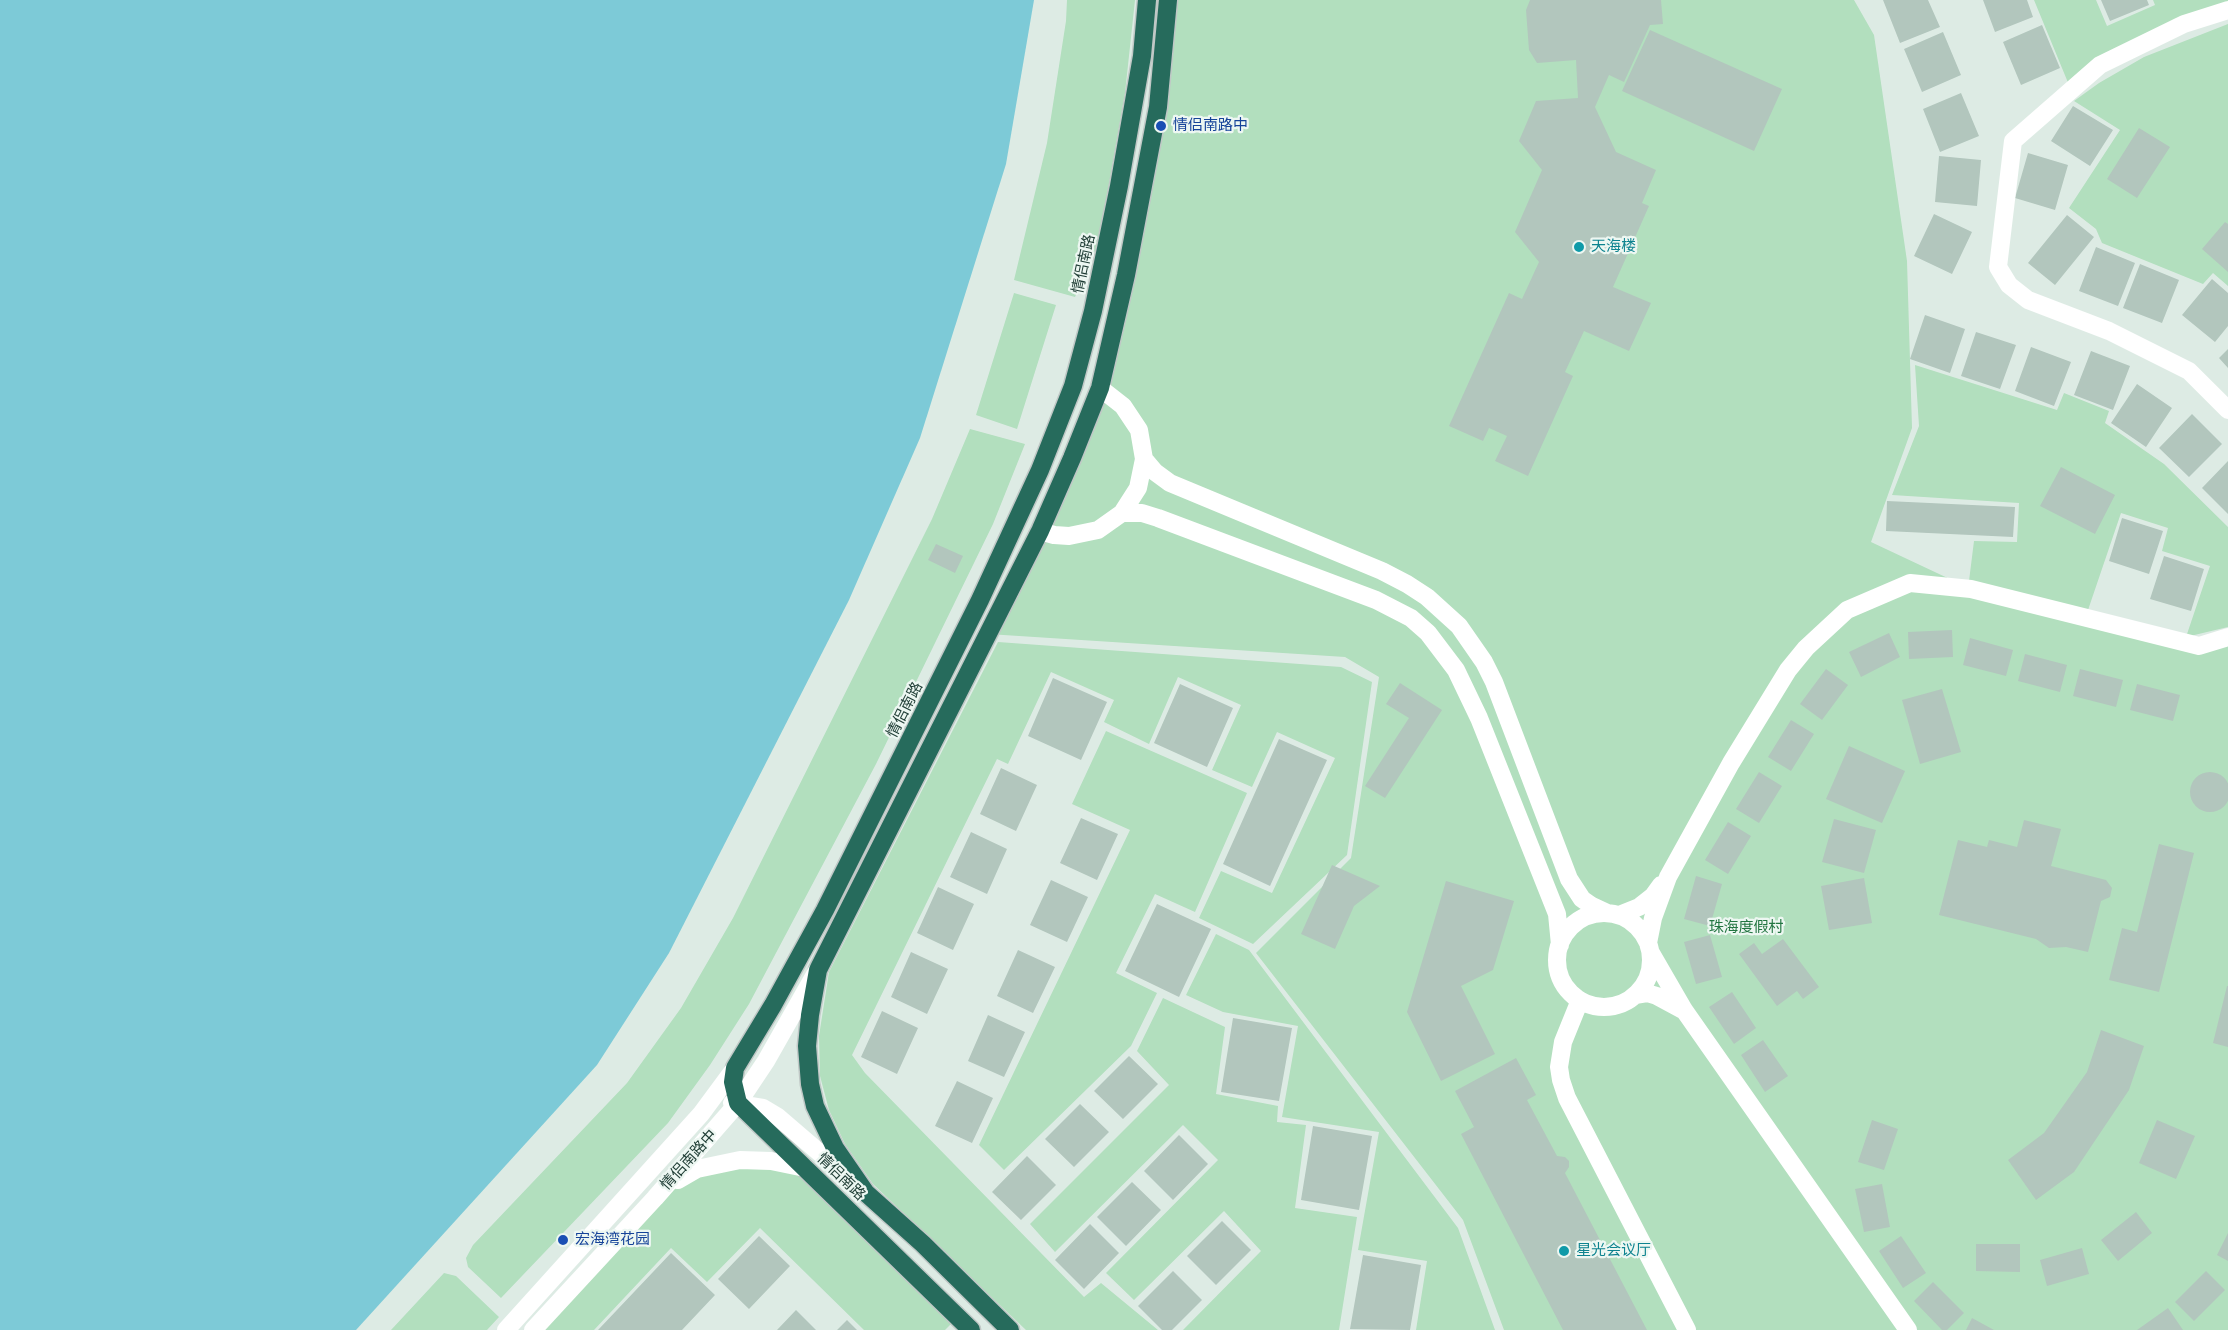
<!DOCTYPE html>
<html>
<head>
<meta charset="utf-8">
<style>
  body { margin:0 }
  canvas { display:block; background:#ddebe4 }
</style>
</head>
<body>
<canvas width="2228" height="1330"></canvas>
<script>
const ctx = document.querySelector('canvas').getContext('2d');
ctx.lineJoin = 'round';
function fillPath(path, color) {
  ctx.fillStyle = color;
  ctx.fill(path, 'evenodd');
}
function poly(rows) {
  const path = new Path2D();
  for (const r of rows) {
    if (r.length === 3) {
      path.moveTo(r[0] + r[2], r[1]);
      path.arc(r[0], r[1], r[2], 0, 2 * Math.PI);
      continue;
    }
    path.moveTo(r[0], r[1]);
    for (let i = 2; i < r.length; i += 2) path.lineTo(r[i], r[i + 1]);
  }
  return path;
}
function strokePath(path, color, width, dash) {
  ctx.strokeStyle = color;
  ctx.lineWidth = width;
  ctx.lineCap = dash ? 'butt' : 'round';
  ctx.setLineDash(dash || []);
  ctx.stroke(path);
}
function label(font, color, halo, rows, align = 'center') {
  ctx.font = font + ' Rubik,"Noto Sans SC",sans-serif';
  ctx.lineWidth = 4.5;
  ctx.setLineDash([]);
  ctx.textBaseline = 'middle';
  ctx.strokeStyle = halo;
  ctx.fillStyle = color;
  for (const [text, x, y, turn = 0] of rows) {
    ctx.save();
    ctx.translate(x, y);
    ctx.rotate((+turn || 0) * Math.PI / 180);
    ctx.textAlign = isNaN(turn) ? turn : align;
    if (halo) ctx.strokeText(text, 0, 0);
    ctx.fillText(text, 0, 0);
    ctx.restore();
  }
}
fillPath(poly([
  [1067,0,1135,0,1125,93,1099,241,1075,297,1014,280,1047,143,1066,21],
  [1168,0,1854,0,1874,35,1907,261,1912,428,1871,542,1971,589,2199,646,2228,637,2228,1330,1504,1330,1463,1220,1256,953,1351,858,1379,677,1345,657,988,634,1100,388],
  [2034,0,2096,0,2107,26,2155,5,2153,0,2228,0,2228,5,2069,85],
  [2228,24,2228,286,2213,273,2203,284,2102,243,2096,229,2069,208,2120,130,2074,101,2099,83,2144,57],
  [1014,293,1056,305,1017,429,976,415],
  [1915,365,2057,410,2064,393,2109,411,2105,423,2164,464,2228,527,2228,627,2186,637,2210,566,2162,551,2168,528,2121,513,2088,610,1969,581,1974,541,2017,542,2019,503,1892,495,1919,426],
  [970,429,1025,444,993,524,876,764,749,1004,710,1065,668,1123,501,1298,468,1267,466,1258,473,1245,627,1083,681,1008,733,918,932,519],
  [998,642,1341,667,1372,682,1347,855,1253,944,1199,918,1221,871,1272,893,1335,758,1277,732,1252,787,1212,770,1241,705,1178,677,1149,744,1104,722,1114,700,1051,672,1008,764,997,759,852,1055,865,1073,1084,1297,1101,1283,1158,1330,1026,1330,873,1184,845,1144,829,1110,820,1076,819,1036,829,972],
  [1106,731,1247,793,1195,912,1155,894,1116,973,1157,993,1131,1046,1004,1170,979,1145,1130,830,1072,804],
  [1216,934,1249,950,1458,1228,1495,1330,1416,1330,1427,1261,1358,1250,1379,1132,1282,1117,1298,1026,1223,1012,1186,995],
  [1163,998,1225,1027,1216,1094,1278,1106,1277,1122,1306,1125,1295,1208,1357,1217,1339,1330,1183,1330,1261,1251,1224,1211,1134,1300,1106,1273,1218,1160,1183,1125,1055,1252,1030,1224,1169,1085,1137,1051],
  [750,1165,802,1174,953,1322,945,1330,864,1330,760,1228,707,1282,671,1248,594,1330,538,1330,669,1189,709,1173],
  [444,1273,456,1276,499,1317,487,1330,391,1330]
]), '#b2dfbe');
fillPath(poly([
  [0,0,1034,0,1006,164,920,438,849,600,669,953,597,1065,356,1330,0,1330]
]), '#7dcad7');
fillPath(poly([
  [1530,0,1661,0,1663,24,1650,25,1624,82,1609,75,1595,107,1616,152,1656,170,1642,203,1649,206,1613,287,1651,303,1629,351,1584,331,1565,372,1573,376,1528,476,1495,461,1507,436,1489,428,1483,441,1449,426,1509,293,1522,299,1539,262,1515,232,1542,170,1519,141,1536,101,1578,98,1576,60,1537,63,1529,50,1526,10],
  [1883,0,1928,0,1940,27,1900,43],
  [1983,0,2027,0,2033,17,1995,32],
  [2101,0,2147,0,2149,5,2110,21],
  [2042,25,2060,68,2021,85,2003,42],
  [1650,30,1782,89,1754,151,1622,91],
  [1943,32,1961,75,1922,92,1904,49],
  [1961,93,1979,136,1940,152,1923,109],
  [2073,106,2113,130,2090,166,2051,141],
  [2139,128,2170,147,2137,198,2107,179],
  [2028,153,2068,165,2055,210,2015,198],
  [1939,156,1981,160,1977,206,1935,202],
  [1934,214,1972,232,1952,274,1914,256],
  [2067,215,2094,237,2055,285,2028,263],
  [2225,222,2228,224,2228,272,2202,249],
  [2096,247,2135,263,2118,306,2079,291],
  [2140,264,2179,280,2162,323,2123,308],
  [2212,279,2228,293,2228,326,2215,342,2182,315],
  [1925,315,1965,329,1950,373,1910,359],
  [1976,332,2016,345,2000,389,1961,376],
  [2031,347,2071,362,2054,406,2015,391],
  [2228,349,2228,368,2219,358],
  [2091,351,2130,366,2113,410,2074,395],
  [2137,384,2172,408,2146,447,2111,423],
  [2192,414,2222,444,2189,477,2159,448],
  [2228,461,2228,514,2202,488],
  [2061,467,2115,495,2095,534,2040,506],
  [1887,501,2015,507,2013,537,1886,531],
  [2122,518,2163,531,2149,574,2109,561],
  [936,544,963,556,955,573,928,560],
  [2164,556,2204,569,2191,611,2150,599],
  [1952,630,1953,657,1909,659,1908,632],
  [1889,633,1900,657,1861,677,1849,652],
  [1970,638,2013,650,2006,676,1963,665],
  [2025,654,2067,665,2060,692,2018,681],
  [1826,669,1848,685,1822,720,1800,704],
  [2080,669,2123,680,2116,707,2073,696],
  [1053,678,1107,702,1081,760,1028,736],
  [1400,683,1442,710,1385,798,1365,786,1409,718,1386,704],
  [1180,684,1233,708,1207,767,1154,743],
  [2137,684,2180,695,2173,721,2130,710],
  [1942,689,1961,752,1920,764,1902,700],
  [1791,720,1814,734,1791,771,1768,757],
  [1279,739,1327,760,1270,886,1223,864],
  [1849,746,1905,771,1882,823,1826,799],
  [1001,768,1037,785,1016,831,980,814],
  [1759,772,1782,786,1759,823,1736,809],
  [2210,792,20],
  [1081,818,1118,834,1097,880,1060,863],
  [1834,819,1876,830,1864,873,1822,862],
  [2024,820,2061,829,2051,866,2106,880,2112,888,2110,897,2101,901,2088,952,2066,947,2049,948,2036,939,1939,915,1958,840,1987,847,1989,840,2017,847],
  [1728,822,1751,836,1728,874,1705,860],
  [971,832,1007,849,987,894,950,877],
  [2159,844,2194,853,2159,992,2109,980,2122,928,2137,932],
  [1332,865,1380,886,1354,906,1335,949,1301,934],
  [1696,876,1722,884,1710,926,1684,919],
  [1864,878,1872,923,1829,930,1821,886],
  [1051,880,1088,897,1067,942,1030,925],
  [1446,881,1514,901,1493,970,1461,986,1495,1054,1441,1081,1407,1012],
  [938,887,974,904,953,950,917,933],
  [1157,904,1211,929,1179,997,1125,971],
  [1710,935,1722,977,1696,984,1684,942],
  [1783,939,1819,987,1803,999,1797,991,1777,1006,1739,954,1754,943,1762,954],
  [1018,950,1055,967,1033,1013,997,996],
  [911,952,948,969,927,1014,891,997],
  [2227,986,2228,986,2228,1047,2213,1043],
  [1732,992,1756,1028,1734,1044,1709,1007],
  [882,1011,918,1028,897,1074,861,1057],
  [988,1015,1025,1032,1004,1077,968,1061],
  [1233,1018,1292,1028,1279,1101,1221,1092],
  [2101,1030,2144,1046,2129,1090,2074,1172,2036,1200,2008,1160,2044,1133,2087,1072],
  [1763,1040,1788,1076,1765,1092,1741,1055],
  [1129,1056,1158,1084,1123,1119,1094,1091],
  [1516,1058,1536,1095,1527,1100,1557,1156,1565,1157,1569,1161,1569,1167,1565,1173,1647,1330,1563,1330,1461,1134,1474,1127,1455,1091],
  [957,1081,993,1098,972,1143,935,1126],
  [1080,1104,1109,1132,1074,1167,1045,1139],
  [1872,1120,1898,1129,1884,1170,1858,1162],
  [2157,1120,2195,1136,2176,1179,2139,1163],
  [1313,1126,1372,1136,1359,1210,1301,1200],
  [1179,1135,1208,1164,1173,1200,1144,1171],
  [1027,1156,1056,1185,1021,1220,992,1192],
  [1132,1182,1161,1210,1126,1246,1097,1217],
  [1882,1184,1890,1227,1864,1232,1855,1189],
  [2136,1212,2152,1233,2118,1261,2101,1240],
  [1222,1221,1251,1250,1216,1285,1187,1256],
  [1090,1224,1119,1253,1084,1289,1055,1260],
  [2228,1233,2228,1261,2217,1255],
  [759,1236,790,1266,749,1309,718,1279],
  [1901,1236,1926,1273,1903,1288,1879,1251],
  [1976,1244,2020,1244,2020,1272,1976,1271],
  [2082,1248,2089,1274,2047,1286,2040,1260],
  [671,1253,715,1295,682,1330,598,1330],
  [1363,1255,1421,1265,1410,1330,1350,1329],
  [1173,1271,1202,1300,1172,1330,1162,1330,1138,1306],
  [2206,1271,2225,1290,2194,1321,2175,1302],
  [1933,1282,1964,1313,1947,1330,1942,1330,1914,1301],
  [2168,1308,2183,1330,2137,1330],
  [796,1310,816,1330,777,1330],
  [1972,1318,1994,1330,1966,1330],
  [847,1320,857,1330,837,1330]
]), '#b2c6bd');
const highway = poly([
  [971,1330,738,1103,733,1082,735,1068,773,1005,825,910,980,600,1040,470,1073,386,1093,311,1119,186,1142,56,1147,0],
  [1010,1330,923,1244,866,1193,835,1148,815,1106,810,1084,807,1046,810,1015,818,970,1040,531,1072,458,1100,388,1126,275,1158,107,1168,0]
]);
strokePath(highway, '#c0c8c6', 21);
strokePath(poly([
  [2228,10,2184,24,2100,65,2013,141,1998,267,2009,285,2028,300,2109,331,2189,371,2228,410],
  [1144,459,1155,472,1170,483,1382,571,1407,584,1427,597,1459,626,1484,662,1494,682,1569,879,1582,899,1592,906,1607,913],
  [1122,513,1142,513,1158,518,1376,600,1411,618,1428,633,1456,670,1479,718,1557,914,1560,945],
  [1040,531,1054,535,1069,536,1098,530,1122,513,1138,488,1144,459,1139,430,1123,406,1100,388],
  [1604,960,47],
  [1619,915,1639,907,1653,896,1661,885],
  [1648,943,1653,918,1668,877,1731,763,1788,670,1806,648,1847,610,1910,583,1971,589,2199,646,2228,637],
  [1651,953,1684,1010,1908,1330],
  [1635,995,1647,993,1657,996,1683,1010],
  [1580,1000,1563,1042,1559,1067,1561,1080,1567,1098,1687,1330],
  [732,1103,763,1108,778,1117,856,1184],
  [678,1180,697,1169,740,1160,771,1161,805,1168],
  [506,1330,701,1114,735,1068],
  [533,1330,655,1198,738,1103,766,1061,817,971]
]), '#fff', 18);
strokePath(highway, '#266b5c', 18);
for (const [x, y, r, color] of [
  [1161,126,6,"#1a4fb4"],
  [1579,247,6,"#0f9aa8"],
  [563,1240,6,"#1a4fb4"],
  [1564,1251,6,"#0f9aa8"]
]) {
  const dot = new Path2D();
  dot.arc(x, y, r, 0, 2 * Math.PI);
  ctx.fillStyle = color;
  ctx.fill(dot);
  strokePath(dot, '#edf7f2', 2);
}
label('15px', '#164399', '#edf7f2', [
  ["情侣南路中",1173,126],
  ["宏海湾花园",575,1240]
], 'left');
label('15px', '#0d838f', '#edf7f2', [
  ["天海楼",1591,247],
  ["星光会议厅",1576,1251]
], 'left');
label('15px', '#1d3b33', '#edf7f2', [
  ["情侣南路",1084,264,-78],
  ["情侣南路",905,710,-63],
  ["情侣南路中",689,1160,-48],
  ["情侣南路",841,1177,44]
]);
label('15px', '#237642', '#edf7f2', [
  ["珠海度假村",1746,928]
]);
</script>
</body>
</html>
